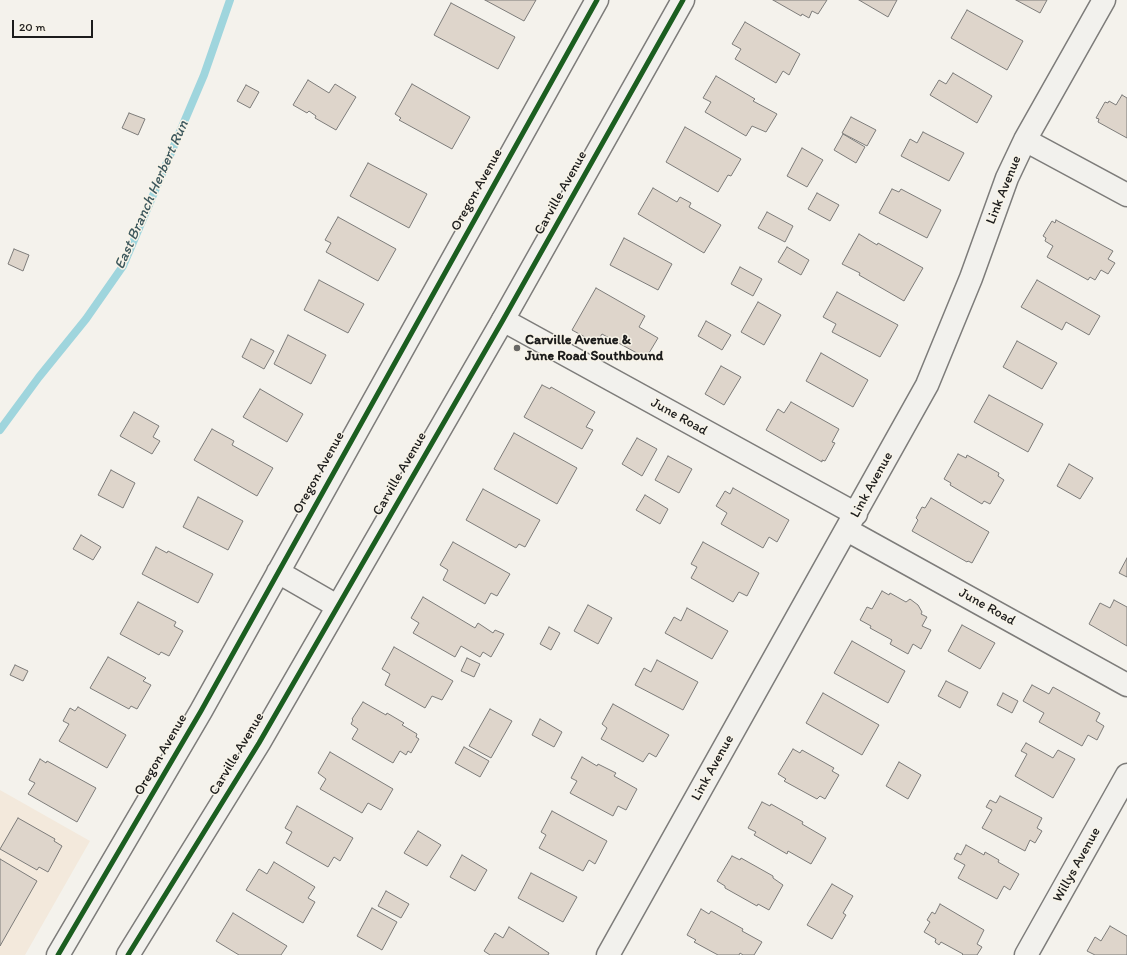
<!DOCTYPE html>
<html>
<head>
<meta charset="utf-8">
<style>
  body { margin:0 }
  #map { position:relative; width:1127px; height:955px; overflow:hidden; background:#f4f2ec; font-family:Itim,sans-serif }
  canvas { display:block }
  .scale { position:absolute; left:12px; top:20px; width:81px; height:18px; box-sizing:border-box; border:2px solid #1c1c1c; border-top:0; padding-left:5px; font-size:12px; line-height:14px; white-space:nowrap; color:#1c1c1c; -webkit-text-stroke:3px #f7f3e8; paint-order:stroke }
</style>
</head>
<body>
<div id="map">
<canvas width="1127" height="955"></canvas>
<div class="scale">20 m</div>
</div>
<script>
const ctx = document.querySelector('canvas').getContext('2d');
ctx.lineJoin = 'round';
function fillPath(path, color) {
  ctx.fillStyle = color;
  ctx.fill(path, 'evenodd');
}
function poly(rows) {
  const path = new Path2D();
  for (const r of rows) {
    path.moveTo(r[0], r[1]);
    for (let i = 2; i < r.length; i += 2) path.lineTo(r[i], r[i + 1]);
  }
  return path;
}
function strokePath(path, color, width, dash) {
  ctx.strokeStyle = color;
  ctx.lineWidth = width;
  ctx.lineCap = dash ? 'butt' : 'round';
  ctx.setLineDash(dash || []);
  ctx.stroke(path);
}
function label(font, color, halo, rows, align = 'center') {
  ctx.font = font + ' Itim,sans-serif';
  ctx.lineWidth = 3;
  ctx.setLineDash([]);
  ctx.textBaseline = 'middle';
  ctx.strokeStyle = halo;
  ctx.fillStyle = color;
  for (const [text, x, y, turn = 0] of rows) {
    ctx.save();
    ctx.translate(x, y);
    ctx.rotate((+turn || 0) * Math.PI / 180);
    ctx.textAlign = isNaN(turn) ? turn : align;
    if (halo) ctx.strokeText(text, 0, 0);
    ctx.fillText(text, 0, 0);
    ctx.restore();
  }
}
fillPath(poly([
  [0,790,90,841,25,955,0,955]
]), '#f3e9dc');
strokePath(poly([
  [0,430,39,377,86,319,123,266,204,75,230,0]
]), '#9fd5dd', 8);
const building = poly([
  [485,0,536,0,524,21,485,0],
  [773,0,827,0,818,14,812,11,809,18,802,14,801,16,773,0],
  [859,0,897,0,888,17,859,0],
  [1016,0,1047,0,1040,13,1016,0],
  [451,3,515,37,498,69,434,35,451,3],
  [967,10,1023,41,1007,70,951,38,967,10],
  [745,22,800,54,789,75,783,71,776,83,735,59,741,49,732,44,745,22],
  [953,73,992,96,977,123,930,95,939,80,946,84,953,73],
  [716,76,755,99,753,101,777,114,766,132,752,126,746,136,705,112,711,102,703,98,716,76],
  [308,80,329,93,335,84,356,97,336,130,315,118,316,116,309,111,307,113,293,105,308,80],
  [412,84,470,117,452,149,399,120,401,118,395,114,412,84],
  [246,85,259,92,250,108,237,101,246,85],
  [1122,95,1127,98,1127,138,1098,122,1099,119,1096,118,1105,102,1108,103,1109,101,1116,105,1122,95],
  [129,113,145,119,138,135,122,128,129,113],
  [851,117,876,130,867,146,842,133,851,117],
  [685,127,741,159,731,176,728,175,718,192,666,162,685,127],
  [923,132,964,153,949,181,901,156,910,139,917,143,923,132],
  [843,134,865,147,856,163,834,150,843,134],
  [802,148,823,160,807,187,787,176,802,148],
  [368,163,427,194,409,228,350,196,368,163],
  [653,188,677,202,680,197,691,203,689,207,721,225,704,253,638,214,653,188],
  [892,189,899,192,901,189,941,210,927,238,879,213,892,189],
  [817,193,839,205,830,221,808,209,817,193],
  [767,212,793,226,785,242,758,228,767,212],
  [338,217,396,249,378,281,326,252,331,243,325,240,338,217],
  [1056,220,1113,251,1108,259,1115,263,1108,274,1101,270,1095,280,1090,277,1088,280,1047,257,1053,246,1045,241,1046,238,1043,236,1052,221,1055,223,1056,220],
  [859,234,877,245,878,243,923,268,904,301,859,275,860,273,842,264,859,234],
  [624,238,672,264,658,290,610,265,624,238],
  [787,247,809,260,801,275,778,262,787,247],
  [14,249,29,255,23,271,8,264,14,249],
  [740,267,762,279,753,296,731,284,740,267],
  [319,280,364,304,348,333,304,310,319,280],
  [1037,280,1100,316,1089,335,1066,322,1062,330,1021,307,1037,280],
  [596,288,645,316,639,327,658,338,646,358,602,334,596,343,572,330,596,288],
  [837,292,898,325,880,357,832,332,836,324,823,317,837,292],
  [758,302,781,315,764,345,741,332,758,302],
  [706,321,731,335,722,350,698,336,706,321],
  [288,335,326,355,311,384,274,364,288,335],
  [251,339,274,351,264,369,242,357,251,339],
  [1017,341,1057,363,1042,389,1003,367,1017,341],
  [821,353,868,380,853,407,806,381,821,353],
  [721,366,741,377,724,405,705,394,721,366],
  [542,385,550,389,551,387,595,412,586,427,593,430,582,449,524,417,542,385],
  [260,389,303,414,287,442,243,417,260,389],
  [989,395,1043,424,1028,452,974,422,989,395],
  [791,402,839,429,832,442,835,443,825,461,822,460,822,462,766,430,778,409,784,413,791,402],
  [134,412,159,426,153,437,160,441,152,454,120,436,134,412],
  [212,429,234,441,232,445,273,468,257,496,194,460,212,429],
  [514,433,577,468,557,504,494,469,514,433],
  [637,438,657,449,642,476,622,464,637,438],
  [958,454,966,458,967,455,999,473,998,476,1004,480,990,504,984,501,982,504,950,485,951,483,944,479,958,454],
  [668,456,692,469,679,493,655,480,668,456],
  [1069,464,1093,478,1080,499,1057,486,1069,464],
  [111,470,135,483,123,508,98,495,111,470],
  [733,488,789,520,777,542,769,537,763,548,721,524,727,513,716,506,725,491,730,494,733,488],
  [483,489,540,520,525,547,519,544,516,548,466,520,483,489],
  [645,495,668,509,660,524,636,510,645,495],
  [198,497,243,521,228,550,183,527,198,497],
  [931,498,989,532,972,563,968,561,967,562,912,531,918,520,916,518,922,507,925,508,931,498],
  [81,535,101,547,93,560,73,549,81,535],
  [453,542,510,574,497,596,491,593,485,604,443,580,448,570,440,565,453,542],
  [703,542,759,573,747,596,739,592,733,602,691,578,697,567,691,564,703,542],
  [156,547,167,553,168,551,213,574,198,603,142,574,156,547],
  [1127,558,1127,577,1119,573,1127,558],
  [882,591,889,595,890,593,906,602,910,599,918,605,922,612,921,614,927,617,922,626,931,630,921,649,913,644,908,654,890,644,892,640,870,628,871,626,860,620,867,607,872,609,882,591],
  [423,597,475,628,478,623,493,633,495,630,504,634,491,657,483,652,480,657,461,646,455,657,413,633,419,623,411,618,423,597],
  [1114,600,1127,607,1127,646,1089,624,1100,603,1110,608,1114,600],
  [138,602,176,622,174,626,183,631,169,656,161,652,159,655,120,634,138,602],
  [588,605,612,618,598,644,574,631,588,605],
  [687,608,728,631,712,659,665,633,674,617,681,621,687,608],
  [962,625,995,643,980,669,948,651,962,625],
  [549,627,560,633,551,650,540,644,549,627],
  [852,641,905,671,888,703,834,673,852,641],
  [394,647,453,681,442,700,432,696,425,708,385,685,390,674,382,669,394,647],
  [108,657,146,678,143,681,151,685,137,709,131,706,129,709,90,688,108,657],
  [467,658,480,664,474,677,461,671,467,658],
  [657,660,698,682,683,710,635,685,644,668,651,672,657,660],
  [15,665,28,671,23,681,10,675,15,665],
  [946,681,968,692,960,708,938,696,946,681],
  [1032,685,1049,694,1053,687,1100,713,1096,721,1104,726,1097,740,1088,735,1082,746,1039,722,1044,713,1023,701,1032,685],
  [823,693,879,725,862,755,806,723,823,693],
  [1003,693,1018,701,1012,713,997,705,1003,693],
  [363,702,386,715,387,713,404,723,402,725,417,734,416,737,419,739,411,753,408,751,406,755,400,751,393,763,352,739,358,729,351,724,353,720,352,719,363,702],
  [613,704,669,735,656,757,649,753,643,762,601,739,607,728,602,724,613,704],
  [78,707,126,735,107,768,59,741,69,724,63,721,70,708,75,711,78,707],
  [490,709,512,721,491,758,469,746,490,709],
  [540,719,562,732,554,747,532,735,540,719],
  [1026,743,1053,758,1058,750,1075,759,1053,798,1015,776,1027,754,1021,751,1026,743],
  [464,747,489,761,480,777,455,763,464,747],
  [793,749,800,753,802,750,834,768,832,771,839,775,825,799,820,796,817,799,784,781,786,779,778,774,793,749],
  [330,752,393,789,381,810,368,803,362,813,320,789,326,779,318,773,330,752],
  [582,757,597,766,598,764,616,773,614,776,637,789,626,810,618,806,613,816,570,793,577,781,571,778,582,757],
  [40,759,46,763,47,761,96,788,77,822,28,794,35,783,29,780,40,759],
  [899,762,921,775,908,799,886,786,899,762],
  [1000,796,1042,818,1037,828,1042,831,1035,843,1030,840,1025,851,982,828,992,810,986,807,990,800,996,803,1000,796],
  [762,802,770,806,771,804,803,822,802,824,826,838,811,864,788,851,787,854,754,835,756,832,748,828,762,802],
  [297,806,353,838,340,861,334,857,328,867,286,843,292,832,285,828,297,806],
  [552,811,607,841,595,864,589,860,583,871,539,848,546,835,541,832,552,811],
  [18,818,55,839,54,841,62,846,48,872,39,867,37,870,0,849,18,818],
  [418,831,441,845,427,866,404,853,418,831],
  [966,845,984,855,985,852,999,860,998,862,1019,874,1010,890,1004,886,997,899,958,878,965,865,954,859,957,853,961,855,966,845],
  [462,855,487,870,475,891,450,877,462,855],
  [732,856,740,860,741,858,773,876,773,878,783,885,769,910,758,904,757,906,725,888,725,886,717,881,732,856],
  [0,859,37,881,0,946,0,859],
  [274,862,315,887,308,898,315,902,303,923,246,890,259,869,267,874,274,862],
  [531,873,577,897,563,922,518,898,531,873],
  [832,884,853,896,843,913,846,915,832,939,807,925,832,884],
  [386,891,409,904,401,918,378,906,386,891],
  [940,904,984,930,977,944,982,947,977,955,962,955,963,954,941,942,939,945,935,942,936,939,924,932,930,922,927,920,932,912,935,914,940,904],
  [372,908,397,922,382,950,357,936,372,908],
  [701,909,709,914,711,911,743,929,742,931,762,942,754,955,743,955,740,953,739,955,718,955,694,942,696,940,687,935,701,909],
  [233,913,287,946,281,955,239,955,216,941,233,913],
  [1110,926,1127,936,1127,955,1095,955,1087,951,1095,937,1101,941,1110,926],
  [509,927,549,953,548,955,490,955,484,951,495,933,503,938,509,927]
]);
fillPath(building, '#ded5cb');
strokePath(building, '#7d7c7a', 1);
const street = poly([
  [1025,140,1127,195],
  [503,320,856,514],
  [847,530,1127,685],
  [608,955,927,385,971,278,1007,178,1025,140,1104,0],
  [1026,955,1127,775]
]);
const secondary = poly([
  [278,572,337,606],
  [58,955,201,711,597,0],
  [128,955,259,743,503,320,683,0]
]);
strokePath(street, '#7d7c7a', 25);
strokePath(secondary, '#7d7c7a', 25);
strokePath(street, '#f2f1ed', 22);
strokePath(secondary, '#f2f1ed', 22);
strokePath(poly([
  [58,955,201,711,597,0],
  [128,955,259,743,503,320,683,0]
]), '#1b5e20', 5);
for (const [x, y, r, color] of [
  [517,348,4,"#686765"]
]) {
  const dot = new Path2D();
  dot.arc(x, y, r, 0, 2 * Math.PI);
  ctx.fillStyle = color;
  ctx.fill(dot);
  strokePath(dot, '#f7f3e8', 1.5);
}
label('14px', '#1c1c1c', '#f7f3e8', [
  ["Oregon Avenue",477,190,-61],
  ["Link Avenue",1004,190,-68],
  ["Carville Avenue",561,193,-61],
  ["June Road",679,417,29],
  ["Oregon Avenue",319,473,-61],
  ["Carville Avenue",400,474,-60],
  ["Link Avenue",872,485,-61],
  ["June Road",987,607,29],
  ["Carville Avenue",237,754,-59],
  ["Oregon Avenue",161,755,-60],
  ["Link Avenue",713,768,-61],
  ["Willys Avenue",1077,865,-61]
]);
label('bold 14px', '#1c1c1c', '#f7f3e8', [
  ["Carville Avenue &",525,340],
  ["June Road Southbound",525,356]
], 'left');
label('italic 15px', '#3d585d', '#f7f3e8', [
  ["East Branch Herbert Run",152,195,-66]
]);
</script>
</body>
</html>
